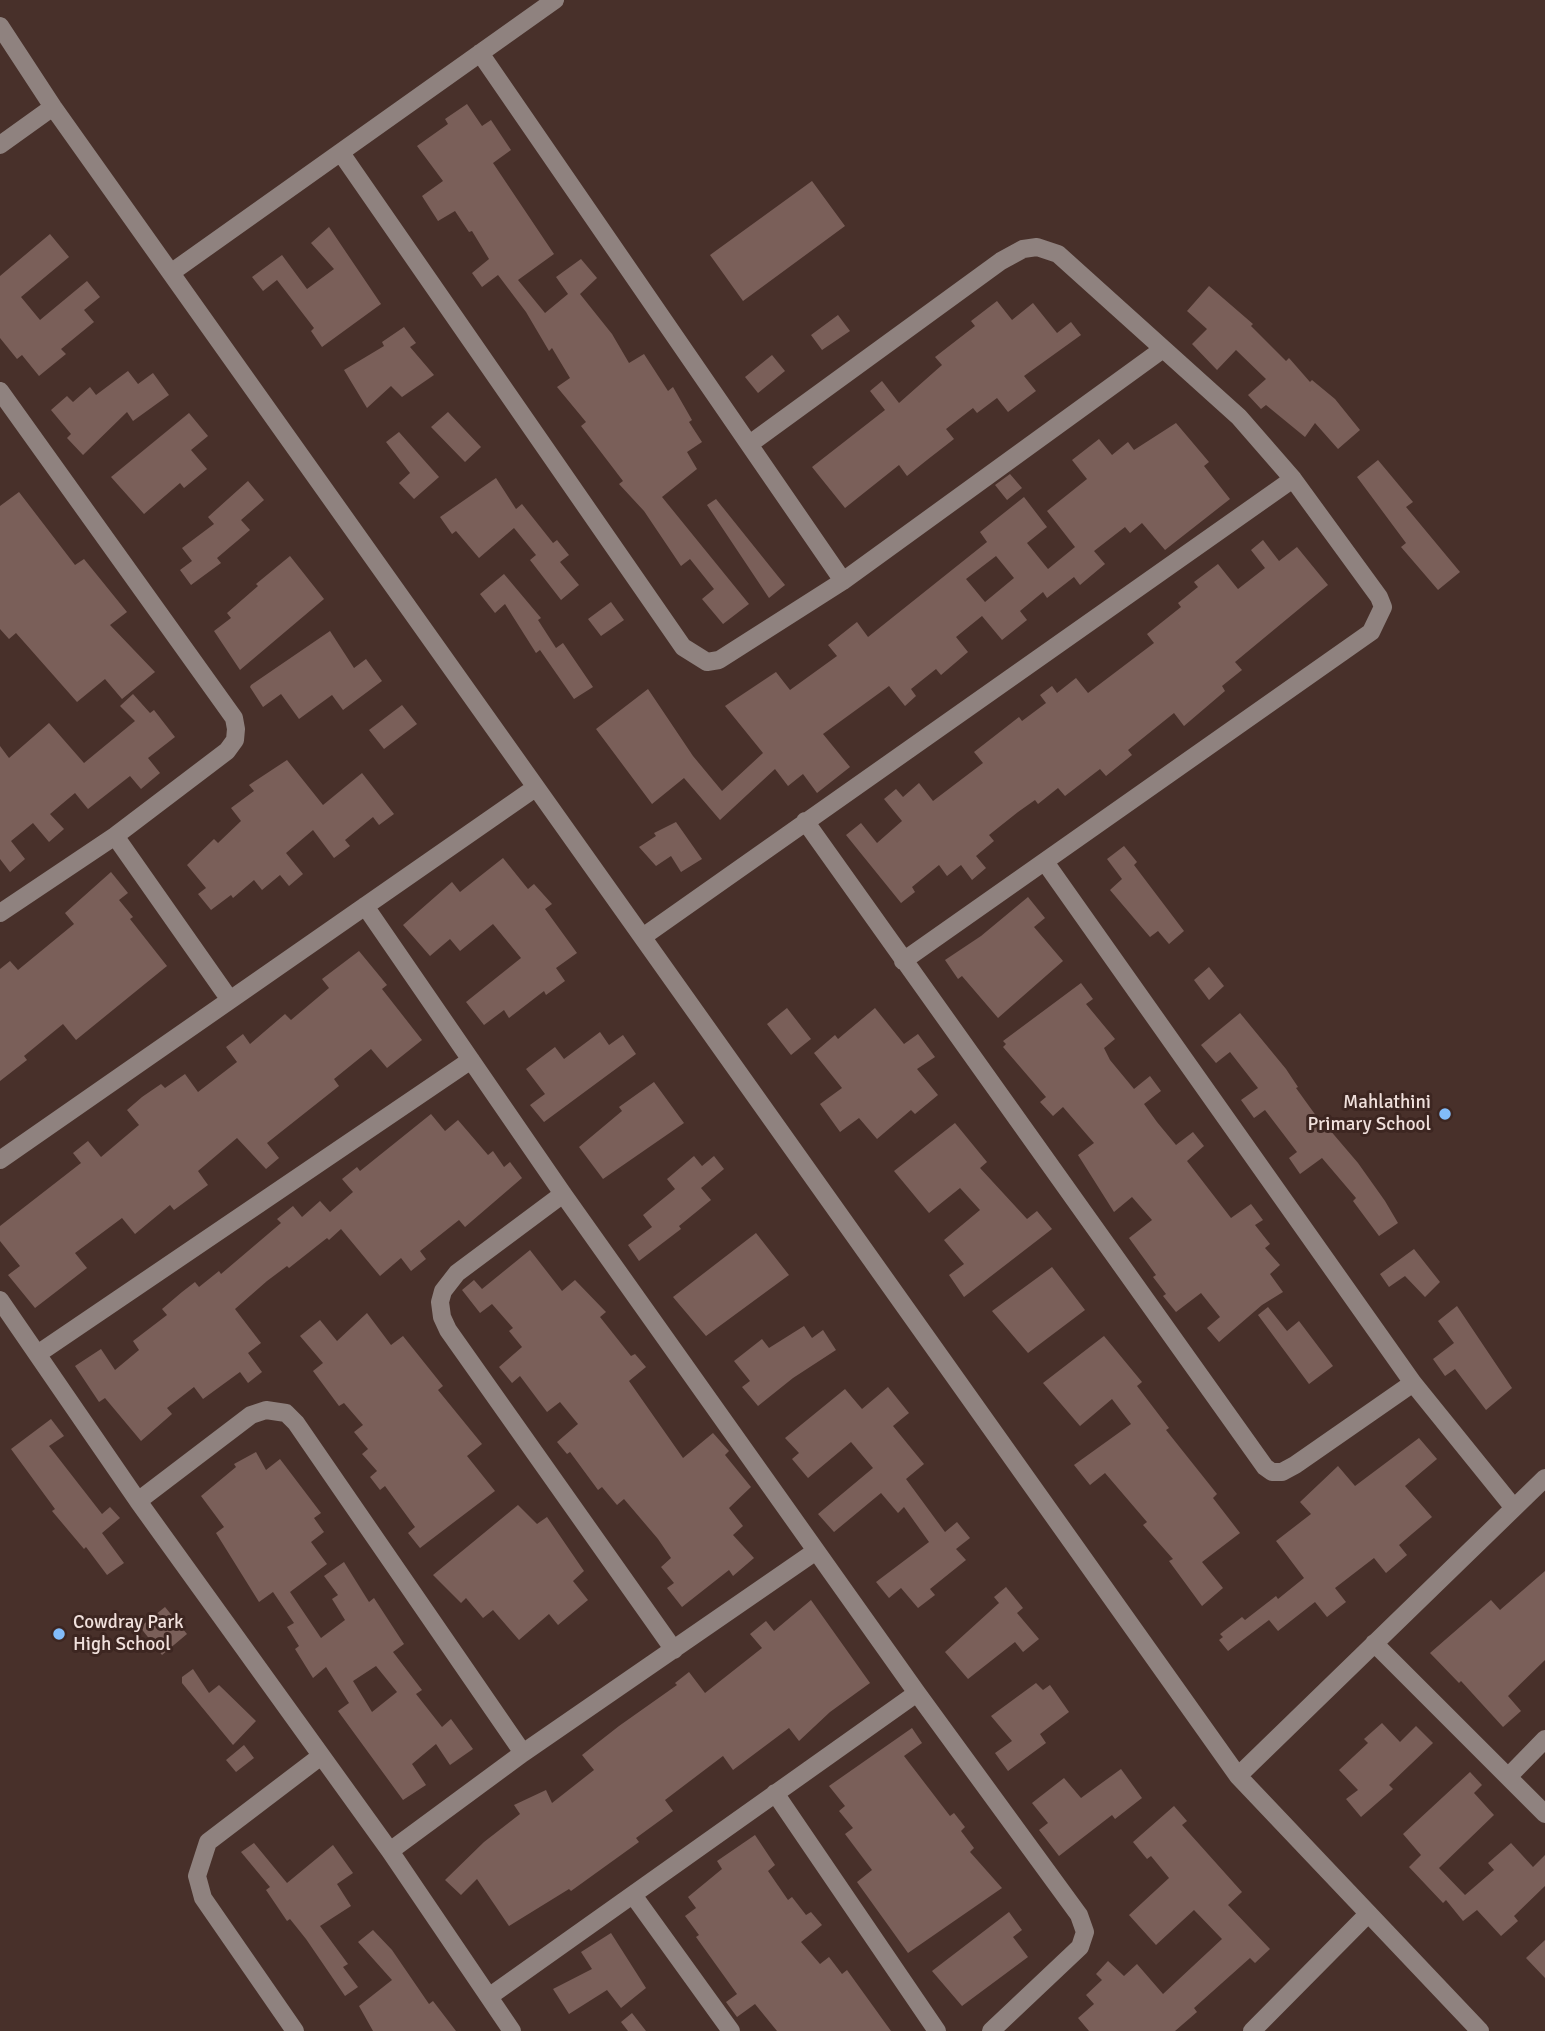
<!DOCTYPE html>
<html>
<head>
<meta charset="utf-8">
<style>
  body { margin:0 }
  canvas { display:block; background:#48302a }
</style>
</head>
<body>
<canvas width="1545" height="2031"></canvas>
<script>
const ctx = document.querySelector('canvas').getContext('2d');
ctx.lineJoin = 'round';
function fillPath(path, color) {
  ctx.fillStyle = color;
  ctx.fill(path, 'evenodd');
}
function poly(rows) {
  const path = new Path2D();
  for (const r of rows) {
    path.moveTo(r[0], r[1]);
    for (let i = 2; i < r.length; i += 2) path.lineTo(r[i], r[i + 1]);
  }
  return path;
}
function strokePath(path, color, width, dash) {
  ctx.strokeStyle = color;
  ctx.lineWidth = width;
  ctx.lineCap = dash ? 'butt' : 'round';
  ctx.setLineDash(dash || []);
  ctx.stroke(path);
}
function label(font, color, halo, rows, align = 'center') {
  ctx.font = font + ' Signika,sans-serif';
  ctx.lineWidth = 6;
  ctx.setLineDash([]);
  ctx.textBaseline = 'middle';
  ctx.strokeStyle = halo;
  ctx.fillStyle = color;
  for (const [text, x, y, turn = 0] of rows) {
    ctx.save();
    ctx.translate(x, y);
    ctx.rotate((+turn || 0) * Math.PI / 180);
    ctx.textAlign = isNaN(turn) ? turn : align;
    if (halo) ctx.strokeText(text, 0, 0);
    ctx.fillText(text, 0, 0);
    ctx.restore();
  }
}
fillPath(poly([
  [467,104,482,126,491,120,511,150,493,163,554,254,518,280,545,313,568,294,556,277,581,259,597,278,580,294,612,334,629,363,644,354,668,391,673,387,692,420,689,422,702,442,687,452,697,469,662,497,749,604,723,624,702,599,714,589,690,559,681,566,644,511,619,484,623,481,581,426,586,422,557,387,570,378,552,348,549,351,526,312,498,275,482,287,472,273,489,259,472,231,469,232,455,211,438,221,422,196,443,181,417,146,448,124,445,119],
  [812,181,845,226,743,301,710,255],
  [329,227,381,304,322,347,311,331,314,328,277,280,263,291,252,277,282,255,307,289,334,269,311,243],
  [50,234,69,257,21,297,40,320,87,281,100,297,84,310,94,322,61,349,66,354,39,376,22,355,17,359,0,338,0,276],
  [1209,286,1253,324,1251,326,1286,361,1289,358,1310,382,1312,380,1335,399,1360,430,1338,449,1315,423,1305,437,1266,405,1261,409,1248,395,1266,379,1236,350,1217,370,1192,344,1207,329,1187,311],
  [997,301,1012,320,1033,303,1057,333,1071,322,1081,335,1024,376,1036,391,1008,412,997,398,977,413,973,408,946,429,954,439,927,460,907,476,899,465,845,508,812,467,885,410,870,391,882,381,899,403,942,365,935,357,975,326,971,321],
  [838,315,850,331,822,350,811,335],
  [404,327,416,343,410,347,434,375,402,397,391,386,367,408,344,370,384,346,382,342],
  [772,355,785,371,758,393,745,377],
  [128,371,138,384,153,373,169,395,133,421,127,412,83,455,67,438,71,434,51,410,67,396,73,402,90,387,96,395],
  [448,412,481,447,465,462,431,427],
  [189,413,208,436,191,450,207,469,184,488,180,483,144,514,111,477],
  [1176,423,1209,462,1204,466,1230,499,1165,550,1142,523,1130,533,1125,527,1094,551,1105,564,1080,585,1074,577,1047,598,1043,592,1020,611,1027,620,1002,640,982,616,956,637,968,652,941,675,936,669,911,689,916,696,905,706,889,686,823,734,850,767,817,793,803,774,788,786,775,769,720,820,684,778,652,804,596,729,648,689,693,756,722,791,763,753,725,706,776,672,790,690,837,656,828,645,857,622,868,637,987,542,980,532,1024,497,1047,527,1027,543,1048,569,1075,547,1047,511,1087,479,1072,460,1099,439,1112,455,1128,442,1134,450],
  [996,556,1014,578,985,602,966,579],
  [399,432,439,477,414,499,399,483,410,473,386,442],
  [1378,460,1413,502,1406,507,1460,572,1438,590,1401,547,1406,543,1357,477],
  [1010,474,1022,488,1007,500,995,485],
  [496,478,516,509,522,504,553,543,557,540,569,555,560,562,579,585,561,600,530,560,536,555,514,528,479,558,456,531,452,534,440,517],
  [248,481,264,500,241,520,250,530,217,558,221,563,191,585,180,570,192,561,182,548,214,524,208,517],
  [19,492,75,565,84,559,127,612,110,625,155,672,122,699,105,679,77,702,16,633,9,639,0,629,0,506],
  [716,499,785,585,769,598,707,505],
  [1263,540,1279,561,1297,547,1328,585,1235,662,1242,670,1222,686,1225,691,1184,726,1174,713,1128,750,1132,755,1106,776,1100,769,1065,796,1058,788,1038,804,1035,800,1018,812,989,835,994,841,976,856,986,868,972,880,961,865,947,876,939,865,912,887,915,892,901,903,846,835,861,823,877,843,902,821,884,799,896,789,903,797,919,783,933,801,983,763,974,752,1019,717,1022,721,1046,703,1040,695,1052,686,1057,693,1076,678,1088,693,1154,643,1147,634,1181,607,1178,603,1198,587,1194,582,1218,564,1238,589,1265,568,1251,550],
  [290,556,324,599,240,670,214,631,231,618,227,613,258,586,256,584],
  [504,574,541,618,538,620,556,648,563,643,593,687,574,699,540,650,536,653,505,604,495,613,480,594],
  [611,602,624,620,601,636,588,619],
  [330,631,354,668,366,659,382,681,343,710,332,695,299,719,281,694,263,707,250,687,251,685],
  [133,694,150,713,154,710,175,737,148,758,160,773,141,789,130,776,88,809,75,793,50,814,64,829,49,842,33,823,11,841,25,859,10,872,0,859,0,746,9,758,49,723,84,763,135,721,120,706],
  [402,705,417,724,384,749,369,730],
  [287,760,323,805,362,773,394,814,379,825,373,817,345,840,350,846,334,858,313,830,286,853,303,874,289,886,280,875,262,890,254,880,233,898,231,895,211,910,198,894,206,888,187,865,214,839,218,843,241,821,231,808,254,791,249,785],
  [676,822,702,859,681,872,671,856,656,866,639,847,656,836,654,833],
  [1124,846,1137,862,1134,865,1184,931,1169,944,1158,931,1150,937,1110,890,1122,879,1107,859],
  [503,858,528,889,534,884,552,904,545,909,577,953,556,968,565,981,546,995,544,991,509,1018,504,1010,484,1025,466,1002,521,958,493,924,460,951,450,939,430,956,403,925,452,882,460,892],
  [111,872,128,893,119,900,133,917,130,919,167,966,76,1040,63,1024,24,1056,27,1060,0,1081,0,969,10,961,18,970,74,924,65,913],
  [1028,897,1045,918,1034,927,1063,961,998,1018,962,976,958,979,945,960,981,936],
  [359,951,387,985,382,989,422,1040,387,1068,371,1049,334,1079,339,1086,267,1143,279,1158,266,1169,237,1138,198,1171,208,1185,174,1210,170,1205,135,1234,122,1218,75,1253,87,1268,35,1308,8,1275,20,1266,0,1241,0,1226,81,1163,73,1153,88,1141,101,1157,139,1125,127,1110,142,1097,161,1084,165,1088,185,1074,198,1092,237,1062,226,1047,243,1034,250,1044,285,1014,291,1020,329,988,322,979],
  [1209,967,1224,986,1209,1000,1194,980],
  [1081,983,1093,999,1086,1004,1115,1039,1104,1048,1110,1060,1134,1089,1150,1076,1161,1091,1144,1104,1157,1122,1176,1145,1193,1132,1204,1146,1187,1161,1231,1218,1251,1204,1263,1220,1255,1225,1270,1244,1265,1248,1280,1265,1270,1274,1283,1292,1262,1305,1219,1342,1207,1328,1220,1317,1201,1293,1176,1312,1163,1296,1166,1294,1153,1277,1156,1275,1129,1238,1152,1220,1132,1197,1114,1212,1078,1155,1094,1143,1063,1107,1053,1116,1040,1102,1046,1097,1003,1047,1006,1044,1003,1041],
  [787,1008,811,1039,791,1055,767,1024],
  [875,1008,904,1044,918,1034,935,1057,917,1069,938,1095,915,1114,911,1110,877,1139,859,1118,840,1132,820,1104,842,1088,814,1053,835,1035,838,1039],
  [1240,1013,1286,1069,1298,1087,1296,1088,1327,1131,1329,1129,1358,1163,1385,1201,1398,1223,1379,1236,1353,1201,1356,1198,1322,1158,1300,1174,1289,1158,1297,1152,1265,1110,1254,1118,1241,1100,1258,1088,1230,1052,1216,1063,1201,1045],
  [600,1032,609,1045,623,1035,636,1054,544,1122,530,1105,545,1094,526,1069,555,1047,564,1059],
  [654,1082,684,1123,603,1179,579,1147,622,1111,619,1107],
  [431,1114,445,1131,458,1120,488,1155,493,1151,504,1167,510,1162,522,1178,465,1227,459,1220,420,1251,426,1259,411,1271,401,1258,380,1276,341,1229,329,1240,327,1238,289,1268,287,1266,267,1281,235,1309,261,1343,248,1353,262,1372,248,1383,240,1372,203,1399,194,1387,167,1408,172,1414,141,1441,105,1398,99,1402,75,1366,101,1349,115,1370,139,1350,133,1341,167,1315,162,1309,182,1292,195,1282,199,1287,219,1271,221,1274,281,1223,277,1219,293,1206,302,1217,320,1201,330,1212,353,1192,342,1179,357,1167,360,1171],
  [955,1123,987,1162,980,1168,1027,1219,1037,1211,1052,1229,964,1297,949,1275,964,1264,944,1240,980,1210,960,1188,929,1213,894,1171],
  [694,1156,702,1166,714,1156,724,1169,701,1188,711,1200,679,1226,681,1229,639,1261,628,1245,652,1227,643,1215,675,1189,667,1179],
  [756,1233,789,1275,706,1336,673,1297],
  [1414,1249,1440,1282,1425,1297,1405,1276,1389,1287,1380,1274],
  [530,1250,562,1291,575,1280,606,1312,600,1317,631,1356,635,1354,646,1367,629,1381,683,1458,713,1433,729,1451,725,1455,751,1487,729,1508,743,1526,733,1535,754,1558,733,1576,729,1570,682,1607,667,1588,674,1583,661,1567,671,1558,658,1539,624,1499,617,1505,602,1487,598,1490,570,1452,567,1454,557,1442,578,1424,560,1402,547,1412,520,1376,512,1383,499,1367,522,1347,509,1331,513,1328,492,1304,480,1313,462,1290,474,1280,482,1289],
  [1052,1267,1085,1310,1028,1353,992,1311],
  [1457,1306,1512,1388,1486,1410,1455,1369,1445,1376,1433,1359,1454,1343,1438,1321],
  [1268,1307,1287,1331,1299,1321,1333,1366,1309,1384,1258,1315],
  [367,1313,391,1345,403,1336,443,1386,438,1390,482,1444,467,1456,495,1491,420,1548,408,1533,415,1527,385,1486,380,1490,370,1477,377,1471,362,1454,368,1449,354,1432,363,1425,344,1403,339,1406,313,1371,323,1363,300,1336,320,1320,337,1341],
  [804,1326,812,1338,823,1330,836,1350,793,1378,758,1406,742,1387,750,1381,734,1361,762,1339,769,1348],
  [1104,1336,1142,1382,1137,1386,1169,1428,1166,1430,1217,1494,1213,1498,1240,1533,1202,1562,1223,1588,1202,1606,1169,1561,1173,1559,1143,1525,1147,1522,1105,1473,1090,1485,1074,1465,1131,1424,1112,1399,1080,1426,1043,1383],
  [888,1387,909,1413,893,1426,924,1464,906,1479,945,1532,957,1522,970,1538,956,1549,966,1560,930,1589,935,1595,918,1608,901,1588,889,1598,876,1582,929,1542,904,1507,898,1513,881,1493,834,1532,818,1514,873,1468,851,1442,808,1478,792,1459,799,1453,785,1438,845,1389,862,1409],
  [51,1419,64,1436,49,1446,102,1514,110,1507,120,1518,102,1533,124,1563,107,1575,86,1547,84,1549,52,1511,55,1509,11,1449],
  [1419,1438,1437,1459,1405,1486,1432,1517,1399,1545,1407,1555,1386,1573,1374,1558,1335,1588,1346,1602,1327,1617,1315,1602,1278,1631,1269,1620,1228,1651,1219,1640,1223,1637,1220,1634,1242,1617,1245,1620,1276,1596,1278,1599,1304,1578,1276,1541,1311,1514,1300,1502,1338,1466,1355,1486],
  [256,1452,266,1470,280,1459,321,1513,314,1518,324,1532,311,1542,327,1564,290,1592,321,1638,345,1620,332,1599,338,1595,324,1576,344,1562,369,1602,374,1598,404,1644,393,1652,422,1690,416,1694,442,1727,451,1719,473,1749,450,1765,436,1744,412,1764,426,1785,403,1800,338,1711,349,1703,326,1667,313,1678,295,1649,299,1646,287,1627,294,1623,273,1592,259,1602,216,1533,224,1527,201,1496,236,1467,234,1464],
  [376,1666,397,1692,372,1712,353,1681],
  [518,1505,537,1524,547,1517,584,1571,573,1581,588,1600,558,1625,549,1614,519,1640,493,1610,483,1618,466,1598,461,1603,433,1575],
  [1545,1571,1545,1660,1508,1696,1521,1711,1503,1727,1461,1681,1459,1683,1430,1653,1491,1600,1500,1610],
  [1006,1587,1023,1608,1017,1613,1039,1639,1023,1652,1015,1642,968,1679,945,1652,999,1603,994,1597],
  [811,1600,870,1683,830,1712,799,1741,789,1728,733,1770,723,1756,665,1800,673,1811,636,1838,639,1842,571,1891,569,1889,509,1926,477,1879,461,1895,445,1880,484,1842,520,1814,514,1805,546,1790,552,1803,594,1770,582,1755,619,1726,677,1685,675,1683,689,1672,705,1693,762,1648,750,1634,766,1621,774,1631],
  [165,1607,187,1634,162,1655,140,1627],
  [193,1669,209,1693,219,1685,256,1721,233,1745,182,1683,182,1677],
  [1036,1683,1043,1690,1050,1685,1069,1712,1040,1734,1046,1743,1008,1771,995,1753,1012,1741,991,1716],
  [1382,1723,1400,1742,1416,1726,1433,1743,1389,1785,1393,1789,1361,1817,1346,1799,1358,1790,1339,1770,1368,1743,1364,1739],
  [912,1728,922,1743,904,1756,950,1816,954,1813,965,1827,961,1831,974,1848,970,1852,1002,1888,908,1953,857,1882,872,1870,845,1834,853,1828,839,1811,845,1806,829,1786],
  [244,1745,254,1758,236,1772,226,1760],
  [1121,1769,1142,1798,1115,1819,1112,1815,1059,1856,1039,1830,1048,1823,1032,1803,1064,1778,1081,1798],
  [1470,1772,1482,1785,1474,1793,1494,1815,1439,1868,1465,1895,1494,1870,1488,1863,1511,1843,1533,1867,1545,1855,1545,1886,1514,1916,1518,1921,1501,1936,1477,1910,1463,1921,1446,1900,1443,1903,1409,1867,1421,1855,1403,1834],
  [1174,1806,1187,1821,1182,1825,1242,1892,1228,1905,1270,1949,1255,1963,1250,1958,1194,2008,1197,2012,1175,2031,1089,2031,1078,2018,1094,2004,1086,1995,1102,1980,1096,1974,1108,1961,1124,1976,1137,1964,1163,1994,1222,1939,1194,1910,1156,1945,1129,1915,1169,1878,1151,1856,1147,1859,1133,1842],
  [755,1835,775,1865,768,1871,788,1900,792,1897,806,1915,811,1912,822,1925,801,1942,820,1964,829,1957,842,1974,847,1970,891,2031,777,2031,755,2004,737,2017,726,2002,737,1994,696,1937,699,1935,685,1916,696,1908,688,1897,722,1869,717,1861],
  [254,1843,287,1883,333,1845,353,1873,337,1884,351,1906,320,1926,348,1964,343,1967,358,1987,345,1996,306,1939,290,1919,287,1921,266,1890,270,1887,241,1852],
  [1009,1912,1022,1930,1013,1937,1028,1957,962,2006,932,1971],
  [373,1930,392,1950,429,2004,433,2001,456,2031,373,2031,359,2006,392,1980,358,1942],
  [611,1933,646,1988,621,2008,607,1990,569,2014,553,1989,592,1969,581,1952],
  [1545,1940,1545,1978,1526,1958],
  [632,2013,646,2031,628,2031,621,2022]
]), '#7a5f59');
strokePath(poly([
  [0,26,53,107,1238,1776,1480,2031],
  [480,53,843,581],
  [0,145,53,107],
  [341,153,683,647,707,662,719,660,843,581,1163,349],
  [172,272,555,0],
  [0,391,234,718,236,729,235,740,227,751,115,836,0,913],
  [751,443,1001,261,1023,249,1037,247,1058,254,1239,417,1293,479,1379,597,1383,607,1371,632,903,961],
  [805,821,1265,1467,1272,1472,1282,1472,1295,1465,1413,1383],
  [115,836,230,1000],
  [1045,862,1413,1383,1514,1508],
  [365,906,563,1194,917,1693,1079,1915,1085,1932,1080,1947,991,2031],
  [644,936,1293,479],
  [0,1160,535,788],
  [563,1194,457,1273,443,1291,440,1302,442,1317,448,1330,674,1650],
  [0,1300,138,1501,390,1851,512,2031],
  [39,1353,471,1060],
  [138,1501,251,1415,266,1410,286,1413,296,1423,523,1753],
  [1374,1643,1545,1814],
  [1238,1776,1545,1478],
  [1509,1776,1545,1739],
  [775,1793,937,2031],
  [390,1851,523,1753,816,1551],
  [633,1895,731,2031],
  [490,1996,917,1693],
  [295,2031,203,1898,197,1876,208,1842,321,1756],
  [1252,2031,1367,1915]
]), '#8f827f', 18);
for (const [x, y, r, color] of [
  [1445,1114,7,"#82bcfa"],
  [59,1634,7,"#82bcfa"]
]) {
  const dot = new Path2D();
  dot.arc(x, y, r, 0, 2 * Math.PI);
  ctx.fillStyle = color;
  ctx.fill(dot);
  strokePath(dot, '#3d2621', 2.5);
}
label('19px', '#f0e0dc', '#3d2621', [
  ["Mahlathini",1431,1103],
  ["Primary School",1431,1125],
  ["Cowdray Park",73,1623,"left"],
  ["High School",73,1645,"left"]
], 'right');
</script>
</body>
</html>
